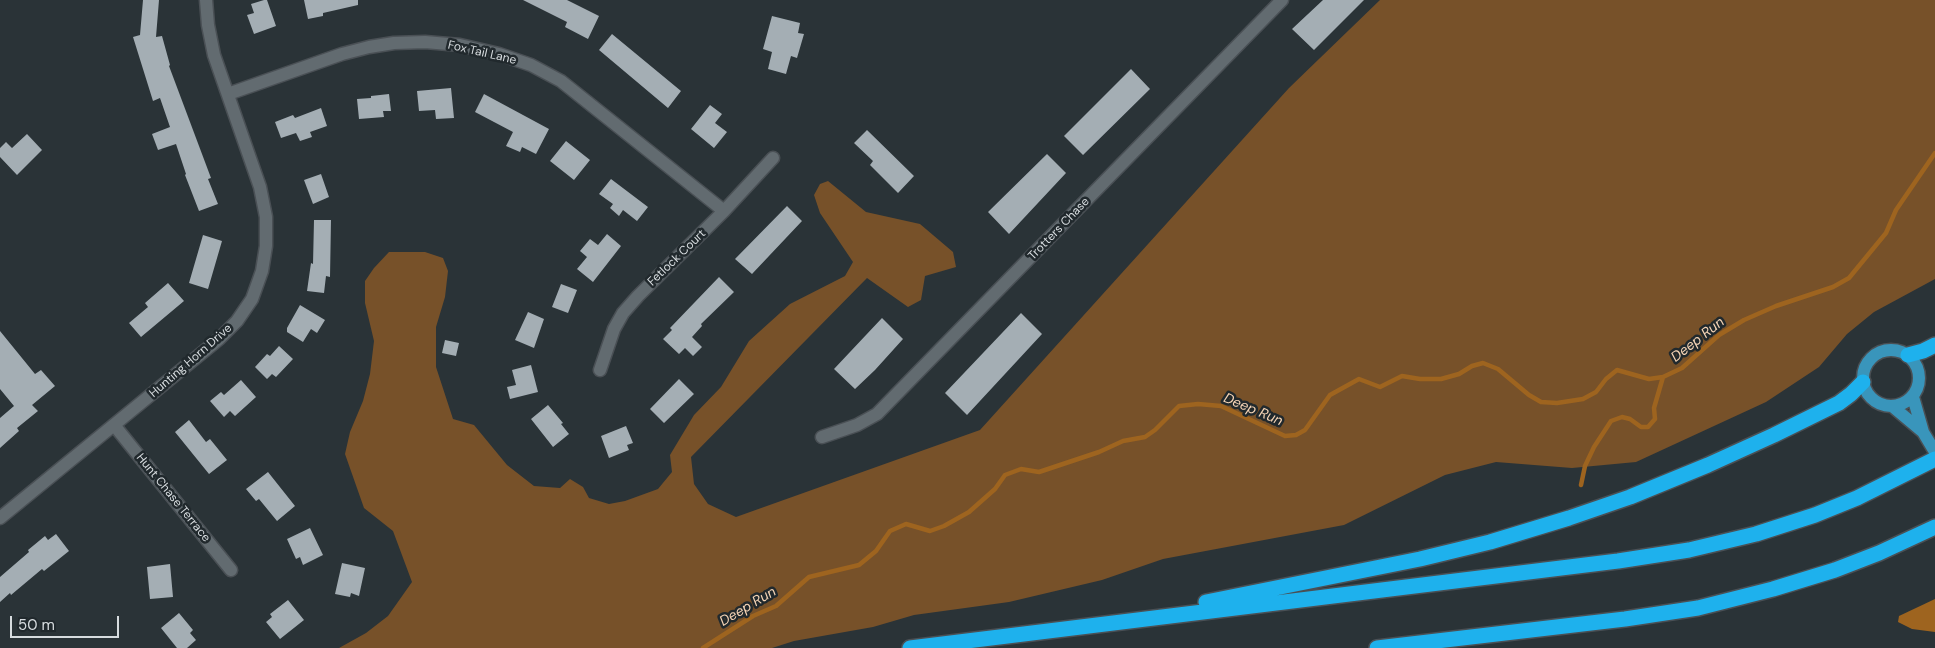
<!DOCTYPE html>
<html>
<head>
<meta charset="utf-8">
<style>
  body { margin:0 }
  #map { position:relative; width:1935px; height:648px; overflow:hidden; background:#2a3337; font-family:"DM Sans",sans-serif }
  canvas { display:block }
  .scale { position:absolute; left:10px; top:616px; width:109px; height:22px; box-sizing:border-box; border:2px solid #d7dcdf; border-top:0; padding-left:6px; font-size:15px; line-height:18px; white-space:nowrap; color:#d7dcdf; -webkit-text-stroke:4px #21292d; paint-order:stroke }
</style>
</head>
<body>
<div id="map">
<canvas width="1935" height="648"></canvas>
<div class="scale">50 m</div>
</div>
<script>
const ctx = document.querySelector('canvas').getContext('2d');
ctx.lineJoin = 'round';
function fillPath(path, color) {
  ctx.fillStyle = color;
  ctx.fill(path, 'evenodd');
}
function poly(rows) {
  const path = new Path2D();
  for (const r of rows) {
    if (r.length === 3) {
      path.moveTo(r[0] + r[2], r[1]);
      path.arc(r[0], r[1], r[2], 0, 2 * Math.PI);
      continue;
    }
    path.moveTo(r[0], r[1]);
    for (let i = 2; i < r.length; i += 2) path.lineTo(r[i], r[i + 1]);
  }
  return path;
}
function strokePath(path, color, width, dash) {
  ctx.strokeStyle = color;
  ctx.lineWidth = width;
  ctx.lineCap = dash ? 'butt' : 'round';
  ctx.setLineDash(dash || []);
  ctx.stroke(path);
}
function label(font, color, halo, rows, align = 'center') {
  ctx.font = font + ' "DM Sans",sans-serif';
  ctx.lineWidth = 5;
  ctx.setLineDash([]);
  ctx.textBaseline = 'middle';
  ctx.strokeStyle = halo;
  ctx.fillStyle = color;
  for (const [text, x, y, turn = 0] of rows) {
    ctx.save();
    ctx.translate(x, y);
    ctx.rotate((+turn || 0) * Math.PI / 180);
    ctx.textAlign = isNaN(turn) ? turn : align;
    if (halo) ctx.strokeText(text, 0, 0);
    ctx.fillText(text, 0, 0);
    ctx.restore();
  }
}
fillPath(poly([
  [1380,0,1935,0,1935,279,1874,312,1847,334,1819,367,1766,402,1636,462,1572,468,1496,462,1445,475,1344,525,1163,559,1102,580,1009,602,914,615,873,627,794,641,772,648,339,648,366,633,388,616,412,582,393,531,364,508,345,454,350,432,363,401,370,374,374,341,365,303,365,281,374,268,389,252,425,252,443,258,448,271,445,297,436,327,436,367,453,419,474,425,507,465,534,486,560,488,570,479,583,487,589,498,609,504,625,501,658,489,672,472,670,455,694,415,721,387,749,341,790,304,845,276,853,262,820,213,814,195,820,184,828,181,866,212,920,224,953,252,956,267,925,276,921,300,908,307,867,278,691,457,694,484,708,504,736,517,980,430,1289,88]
]), '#775129');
fillPath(poly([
  [1935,599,1935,632,1912,629,1898,622,1899,616]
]), '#9e641f');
strokePath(poly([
  [1581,485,1585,466,1594,447,1611,421,1622,417,1630,419,1641,427,1648,427,1655,419,1654,408,1663,377],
  [703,648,753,616,776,606,809,577,859,565,876,551,890,531,906,524,930,531,944,526,969,512,995,489,1005,475,1021,469,1039,472,1099,452,1123,441,1145,437,1155,430,1179,406,1198,404,1221,406,1285,436,1296,435,1305,430,1330,395,1359,379,1380,387,1402,376,1420,379,1441,379,1459,374,1472,366,1483,363,1498,369,1529,395,1541,402,1557,403,1583,399,1596,392,1606,379,1617,370,1649,379,1663,377,1682,368,1719,335,1744,320,1776,306,1833,287,1849,278,1886,233,1896,210,1935,153]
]), '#9e641f', 4.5);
fillPath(poly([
  [143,0,159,0,156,37,162,36,170,65,169,66,211,178,208,179,218,204,199,211,185,175,186,174,176,144,158,150,152,134,170,127,160,98,153,101,133,37,140,35],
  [264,0,267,0,276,26,254,34,247,15,254,13,251,4],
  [304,0,358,0,358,5,323,13,323,16,308,19],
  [523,0,567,0,599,16,588,39,565,27,567,22],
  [1323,0,1364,0,1314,50,1292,29],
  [772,16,800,23,798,33,804,34,797,58,791,56,786,74,768,69,772,52,763,49],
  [612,34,681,91,668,108,599,50],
  [1131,69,1150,89,1083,155,1064,136],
  [451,88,454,118,436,119,435,110,419,111,417,91],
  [389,94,391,111,383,111,384,117,359,119,357,99,371,98,371,96],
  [484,94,549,129,536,154,522,147,520,152,506,146,513,132,475,112],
  [710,105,722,114,715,123,727,132,714,148,691,129],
  [321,108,327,126,310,132,312,137,300,141,296,133,281,138,275,122,293,115,295,118],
  [867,130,914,176,898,193,870,165,873,161,854,143],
  [27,134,42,150,17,175,0,157,0,148,6,142,12,148],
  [566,141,590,160,574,180,550,161],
  [1047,154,1066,173,1009,234,988,212],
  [321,174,329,197,313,204,304,180],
  [611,179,648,207,637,221,623,210,619,216,610,208,613,204,599,194],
  [787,206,802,221,752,274,735,259],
  [314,220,331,220,330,277,326,276,324,293,307,291,311,263,313,264],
  [607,234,621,246,593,282,577,269,587,257,580,251,590,239,598,245],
  [203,235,222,241,208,289,189,283],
  [719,277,734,292,701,324,702,326,692,337,702,347,693,356,685,348,679,354,663,339,672,330,670,328],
  [168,283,184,301,141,337,129,323,148,307,145,303],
  [561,284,577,290,568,313,552,307],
  [300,305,325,320,317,333,311,329,303,342,287,332,287,328],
  [528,312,544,319,534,348,515,340],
  [1021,313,1042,334,967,415,945,393],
  [882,318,903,339,875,370,855,389,834,369],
  [0,331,35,374,41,370,55,386,32,405,38,411,17,428,19,431,0,448,0,418,14,406,0,389],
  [445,340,459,343,456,356,442,353],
  [279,346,293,359,276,377,272,374,267,379,255,367,267,354,270,356],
  [531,365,538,392,510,399,507,387,516,385,512,370],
  [679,379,694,394,664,423,650,409],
  [241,380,256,397,235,416,230,411,224,417,210,401,221,392,224,395],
  [548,405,563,423,561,424,569,434,553,447,531,419],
  [189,420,206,442,210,439,227,460,209,474,175,432],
  [626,426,633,443,627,445,629,450,609,458,601,436],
  [268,472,295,506,277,521,259,499,256,501,246,489],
  [310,528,323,555,303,565,300,557,296,559,287,539],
  [56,534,69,551,44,571,42,569,11,595,10,593,0,602,0,577,29,552,28,550,45,536,48,540],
  [342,563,365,568,359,596,351,593,350,597,335,594],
  [170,564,173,597,150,599,147,567],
  [288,600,304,620,280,639,266,622,272,617,270,614],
  [179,613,193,630,190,633,196,640,187,648,177,648,161,628]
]), '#a4aeb4');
const minor = poly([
  [228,94,342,54,369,47,394,43,425,42,460,45,499,54,531,65,561,81,724,211],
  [600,370,614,329,623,313,638,296,724,211,773,158],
  [114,425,231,570],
  [822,437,857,425,877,414,1282,0],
  [0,518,219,339,237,321,252,299,262,271,266,246,266,217,260,187,214,55,208,25,206,0]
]);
const major = poly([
  [1891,378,28],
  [1913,397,1923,432,1935,452],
  [1892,406,1923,432]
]);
const highway = poly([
  [1908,355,1923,351,1935,345],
  [1206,602,1420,559,1490,542,1569,518,1630,497,1708,465,1774,435,1839,403,1851,394,1863,382],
  [910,648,1618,561,1689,550,1756,534,1815,515,1857,498,1935,459],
  [1377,648,1625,619,1698,608,1773,589,1835,570,1879,553,1935,527]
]);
strokePath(minor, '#4a5055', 15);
strokePath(major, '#4a5055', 15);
strokePath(highway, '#4a5055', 18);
strokePath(minor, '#626b70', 12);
strokePath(major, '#3995bb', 12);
strokePath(highway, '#1eb1ed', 15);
label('12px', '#d7dcdf', '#21292d', [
  ["Fox Tail Lane",482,53,13],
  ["Trotters Chase",1059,229,-46],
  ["Fetlock Court",677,258,-44],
  ["Hunting Horn Drive",191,361,-41],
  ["Hunt Chase Terrace",173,498,51]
]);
label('italic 14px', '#f6d5b6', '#21292d', [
  ["Deep Run",1698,340,-38],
  ["Deep Run",1253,410,23],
  ["Deep Run",748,607,-31]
]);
</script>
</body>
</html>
